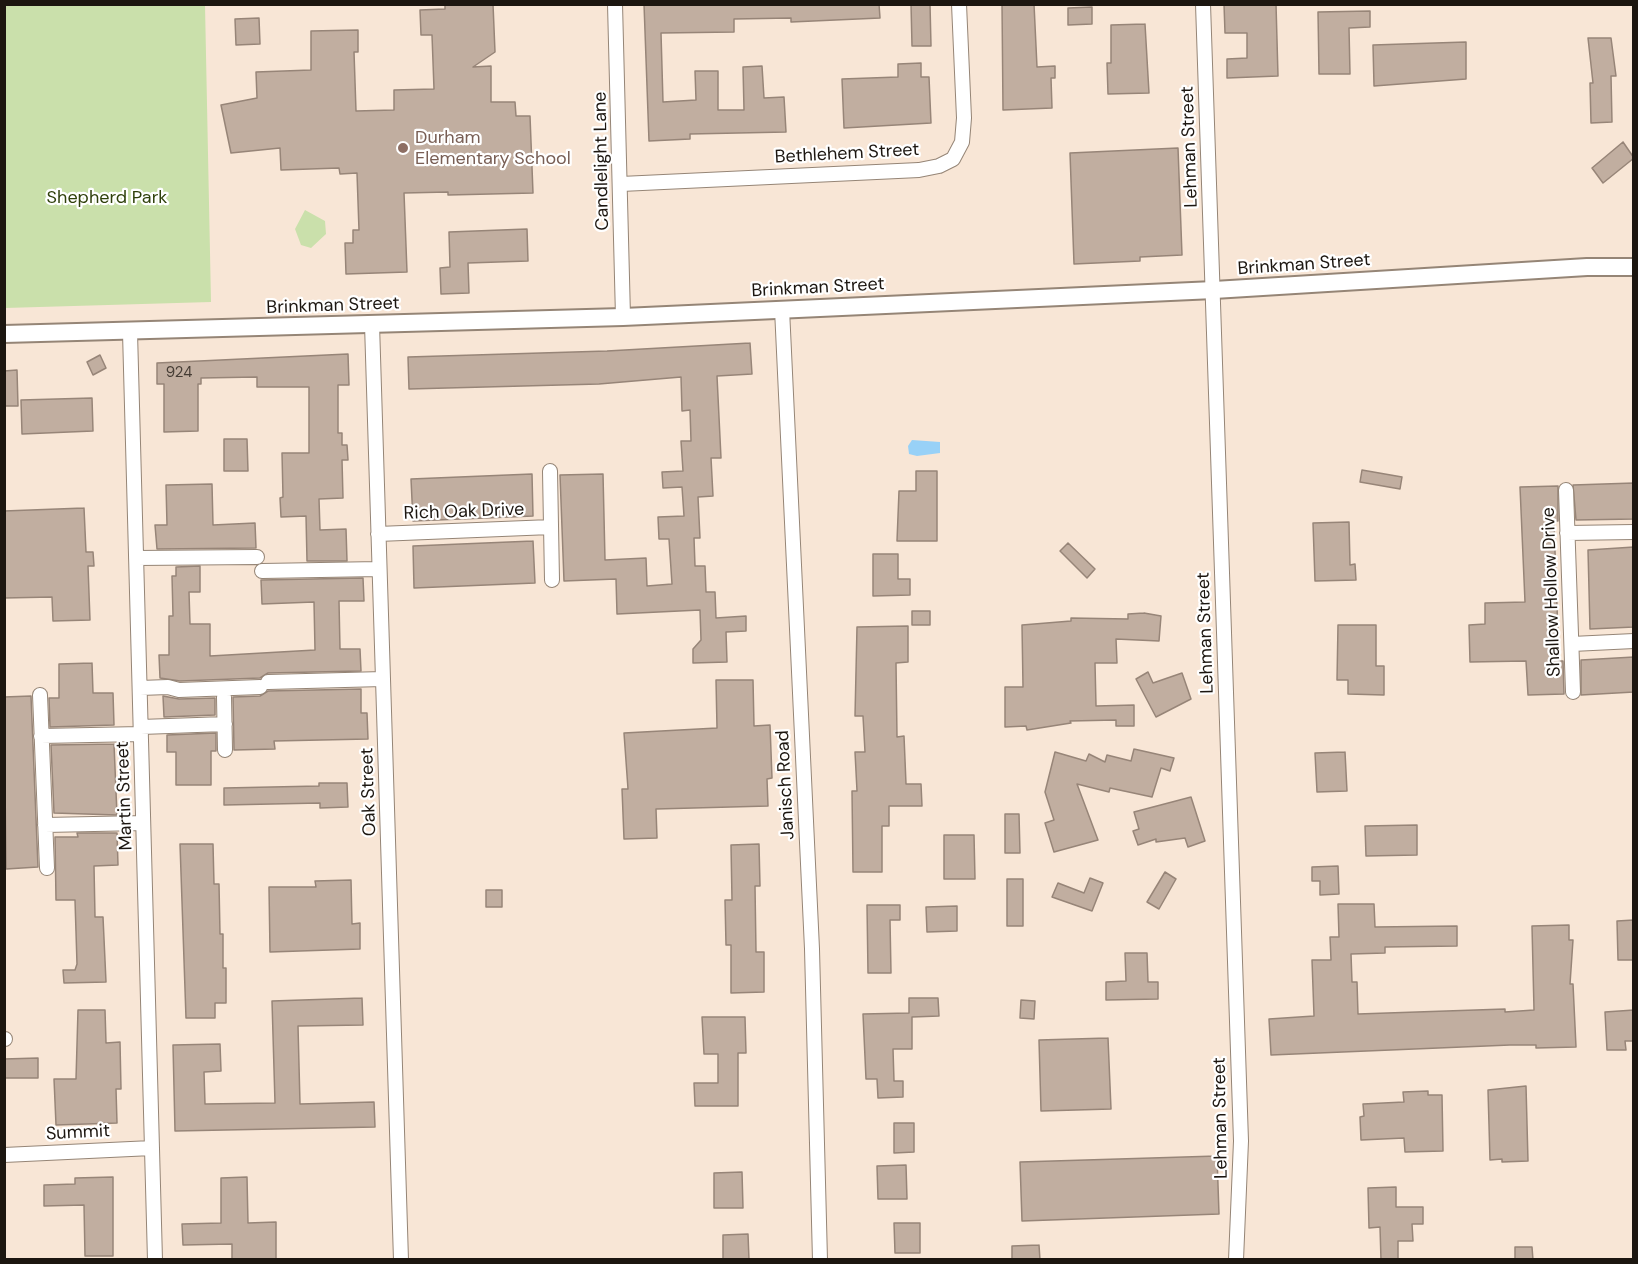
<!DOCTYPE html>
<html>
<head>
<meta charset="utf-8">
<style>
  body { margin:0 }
  #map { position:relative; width:1638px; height:1264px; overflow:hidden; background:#f8e6d6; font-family:"DM Sans",sans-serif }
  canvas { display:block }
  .frame { position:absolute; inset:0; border:6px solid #1c1610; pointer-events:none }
</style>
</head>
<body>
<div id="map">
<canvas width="1638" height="1264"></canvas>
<div class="frame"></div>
</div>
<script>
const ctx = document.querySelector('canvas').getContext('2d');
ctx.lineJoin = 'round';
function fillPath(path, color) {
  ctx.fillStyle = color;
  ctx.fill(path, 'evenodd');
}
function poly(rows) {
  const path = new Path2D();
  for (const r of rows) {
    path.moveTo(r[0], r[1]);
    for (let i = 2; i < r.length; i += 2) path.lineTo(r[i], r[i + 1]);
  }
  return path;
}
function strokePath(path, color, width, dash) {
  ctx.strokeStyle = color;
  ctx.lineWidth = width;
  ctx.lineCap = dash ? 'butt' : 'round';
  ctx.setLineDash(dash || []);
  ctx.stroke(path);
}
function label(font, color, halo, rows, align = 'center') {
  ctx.font = font + ' "DM Sans",sans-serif';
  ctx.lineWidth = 4.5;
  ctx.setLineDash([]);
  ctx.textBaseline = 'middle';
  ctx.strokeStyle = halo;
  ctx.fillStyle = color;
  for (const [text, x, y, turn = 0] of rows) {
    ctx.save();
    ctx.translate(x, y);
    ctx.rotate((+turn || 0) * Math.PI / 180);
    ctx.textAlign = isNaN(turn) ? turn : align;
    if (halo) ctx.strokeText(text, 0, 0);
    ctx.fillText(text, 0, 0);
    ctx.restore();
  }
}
fillPath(poly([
  [4,5,205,5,211,302,5,308],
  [305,210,325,221,326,234,311,248,301,245,295,229]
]), '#cae0ab');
fillPath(poly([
  [912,440,940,442,940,453,917,456,909,454,908,446]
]), '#98d1f7');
const building = poly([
  [445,4,493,4,495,52,473,67,491,66,491,102,515,102,516,116,530,116,533,193,448,195,448,192,404,193,407,272,346,274,345,243,353,243,353,230,359,230,357,173,340,174,339,168,281,170,280,148,231,153,221,105,257,98,256,72,311,70,311,31,358,30,358,52,354,52,356,111,394,110,394,90,434,89,432,35,421,35,420,10,445,9,445,4],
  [644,4,879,4,880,18,791,22,791,18,734,19,734,32,661,33,663,102,696,100,695,71,718,71,718,110,744,110,743,67,762,66,764,98,784,97,786,132,690,134,690,139,649,141,644,4],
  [911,4,930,4,931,46,912,46,911,4],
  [1002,4,1034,4,1037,67,1055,66,1055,78,1051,78,1052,108,1003,110,1002,4],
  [1224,4,1276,4,1278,76,1227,78,1227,59,1247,58,1247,33,1225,33,1224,4],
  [1092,7,1092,24,1068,25,1068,8,1092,7],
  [1370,11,1370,27,1349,28,1350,74,1319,74,1318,12,1370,11],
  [259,18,260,44,236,45,235,19,259,18],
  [1145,24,1149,93,1108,94,1107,63,1111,63,1111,25,1145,24],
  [1588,38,1611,38,1616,76,1611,76,1612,122,1591,123,1590,83,1593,83,1588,38],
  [1466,42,1466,79,1374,86,1373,45,1466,42],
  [921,63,921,77,929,77,931,123,844,128,842,79,898,77,898,64,921,63],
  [1623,142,1634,158,1603,183,1592,168,1623,142],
  [1178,148,1182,255,1140,257,1140,261,1074,264,1070,153,1178,148],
  [527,229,528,261,468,263,469,293,441,294,440,268,450,267,449,232,527,229],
  [750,343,752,374,717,376,721,458,711,458,713,496,698,497,700,538,694,538,695,566,705,566,706,592,715,592,716,618,746,616,746,631,726,632,727,662,693,663,693,649,701,640,700,610,617,614,616,579,564,581,560,475,603,474,605,560,646,558,647,586,672,584,669,539,659,539,658,517,684,516,682,487,663,488,662,472,683,471,681,441,691,441,690,410,682,411,681,377,599,384,409,389,408,357,607,351,750,343],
  [348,354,349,385,338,385,338,433,342,433,342,445,347,445,348,460,342,460,343,498,319,499,320,530,346,529,347,561,307,561,306,516,281,517,280,498,283,497,282,453,309,453,309,387,257,387,257,377,201,378,201,384,198,384,198,431,164,432,164,384,157,384,157,363,348,354],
  [100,355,106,368,93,375,87,362,100,355],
  [17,370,18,406,4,406,4,371,17,370],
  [92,398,93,431,22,434,21,400,92,398],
  [224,439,247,439,248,471,224,471,224,439],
  [1362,470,1402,477,1400,489,1360,482,1362,470],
  [916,471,937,471,937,541,897,541,899,491,916,491,916,471],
  [532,474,533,516,413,521,411,479,532,474],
  [1634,483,1634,519,1576,520,1573,485,1634,483],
  [212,484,213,525,255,523,256,548,157,549,155,525,167,525,166,485,212,484],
  [1558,486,1558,521,1554,521,1554,524,1559,661,1563,661,1564,694,1528,695,1526,661,1470,662,1469,625,1485,624,1485,603,1525,602,1520,487,1558,486],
  [84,508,86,552,93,552,94,566,88,566,90,620,53,621,52,597,4,598,4,511,84,508],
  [1349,522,1350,565,1355,564,1356,580,1315,581,1313,523,1349,522],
  [533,541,535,583,414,588,413,546,533,541],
  [1068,543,1095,569,1087,578,1060,551,1068,543],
  [1634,547,1634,627,1590,629,1588,550,1634,547],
  [873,554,898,554,898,579,910,579,910,595,873,596,873,554],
  [200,566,200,592,189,592,190,624,210,624,210,656,315,650,314,602,262,604,261,580,363,578,364,601,339,601,340,649,360,649,361,671,268,673,260,678,180,681,160,678,159,655,169,655,169,616,173,616,172,576,176,576,176,567,200,566],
  [912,611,930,611,930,625,912,625,912,611],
  [1144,613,1161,616,1159,641,1116,639,1117,663,1095,663,1096,706,1134,705,1134,726,1116,726,1116,720,1070,721,1071,723,1027,730,1026,726,1005,727,1005,687,1023,687,1022,625,1071,621,1071,618,1128,619,1128,614,1144,613],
  [1338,625,1376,625,1376,666,1384,666,1384,695,1348,694,1348,680,1337,680,1338,625],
  [908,626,908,662,896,663,897,737,904,736,906,784,921,784,922,806,889,806,889,826,882,826,882,872,853,872,852,791,857,791,855,752,865,752,863,716,855,716,857,627,908,626],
  [1634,657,1634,692,1581,695,1581,660,1634,657],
  [92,663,93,693,113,693,114,725,50,727,49,698,59,698,59,664,92,663],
  [1148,672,1153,683,1182,673,1191,699,1156,717,1136,679,1148,672],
  [716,680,753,680,754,726,770,725,772,778,767,779,768,806,656,809,657,838,624,839,622,789,628,789,624,733,717,728,716,680],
  [361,689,361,713,367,713,368,739,274,741,275,749,234,750,233,697,260,696,268,691,361,689],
  [31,696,38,867,6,869,4,697,31,696],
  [163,696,179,699,215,698,215,715,164,717,163,696],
  [216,733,216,751,211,751,211,785,176,785,176,752,167,752,167,735,216,733],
  [114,744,117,815,54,813,51,745,114,744],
  [1134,749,1174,758,1170,771,1161,768,1152,797,1110,788,1109,792,1077,784,1098,840,1054,852,1045,823,1054,820,1045,792,1055,752,1086,761,1089,754,1105,762,1107,755,1131,761,1134,749],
  [1345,752,1347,791,1317,792,1315,753,1345,752],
  [319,783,347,783,348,807,320,808,320,803,224,805,224,788,319,786,319,783],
  [1191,797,1205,841,1188,847,1185,838,1156,842,1156,839,1138,845,1133,831,1139,829,1134,812,1191,797],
  [1005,814,1019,814,1020,853,1005,853,1005,814],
  [1417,825,1417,855,1366,856,1365,826,1417,825],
  [77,833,117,833,118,865,94,866,95,917,103,917,106,982,64,983,63,970,75,970,77,964,75,900,56,900,55,837,78,837,77,833],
  [944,835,974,835,975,879,944,879,944,835],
  [180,844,213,844,214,884,219,884,220,934,223,934,223,968,226,968,226,1003,215,1003,215,1018,186,1018,180,844],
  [759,844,760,886,755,886,756,952,764,952,764,992,731,993,731,945,726,945,725,900,732,900,731,845,759,844],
  [1338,866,1339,894,1320,895,1320,881,1312,881,1312,867,1338,866],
  [1165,872,1176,879,1159,909,1147,902,1165,872],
  [1090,878,1103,883,1092,911,1052,897,1058,883,1084,893,1090,878],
  [1007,879,1023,879,1023,926,1007,926,1007,879],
  [351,880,352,924,360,923,360,949,270,952,269,887,316,887,315,881,351,880],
  [486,890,502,890,502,907,486,907,486,890],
  [1338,904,1374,904,1375,927,1457,926,1457,946,1385,947,1385,953,1351,954,1352,982,1357,982,1358,1014,1505,1009,1505,1012,1534,1010,1532,926,1569,925,1569,940,1573,940,1570,984,1573,984,1576,1047,1536,1048,1536,1045,1510,1045,1271,1055,1269,1019,1314,1016,1312,960,1331,960,1330,937,1339,937,1338,904],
  [867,905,900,905,900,920,890,920,891,973,868,973,867,905],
  [957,906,957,931,927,932,926,907,957,906],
  [1634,920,1634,960,1618,960,1617,921,1634,920],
  [1125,953,1147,953,1148,982,1158,982,1158,999,1106,1000,1106,982,1126,981,1125,953],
  [362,998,363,1025,298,1026,300,1104,374,1102,375,1127,175,1131,173,1045,220,1044,221,1071,204,1072,205,1104,275,1103,272,1001,362,998],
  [909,998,938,998,939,1016,912,1017,912,1049,893,1049,894,1081,903,1081,903,1097,878,1098,877,1079,866,1079,863,1014,909,1013,909,998],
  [1021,1000,1035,1001,1034,1019,1020,1018,1021,1000],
  [78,1010,105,1010,106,1043,120,1042,121,1089,116,1089,117,1123,56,1125,54,1079,76,1079,78,1010],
  [1634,1010,1634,1041,1625,1041,1626,1050,1607,1050,1605,1012,1634,1010],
  [702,1017,745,1017,746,1053,738,1053,738,1106,695,1106,694,1083,718,1083,718,1054,704,1054,702,1017],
  [1108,1038,1111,1109,1041,1111,1039,1040,1108,1038],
  [38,1058,38,1078,4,1078,4,1059,38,1058],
  [1526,1086,1528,1161,1502,1162,1502,1159,1490,1160,1488,1090,1526,1086],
  [1428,1091,1428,1095,1442,1095,1443,1151,1405,1152,1404,1138,1361,1140,1360,1117,1364,1116,1363,1104,1404,1102,1403,1092,1428,1091],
  [894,1123,914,1123,914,1152,894,1153,894,1123],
  [1217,1156,1219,1214,1022,1221,1020,1162,1217,1156],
  [906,1165,907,1199,878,1199,877,1166,906,1165],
  [742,1172,743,1208,714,1208,714,1173,742,1172],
  [113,1177,113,1256,85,1256,84,1205,44,1206,44,1185,75,1184,75,1178,113,1177],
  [247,1177,248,1223,276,1222,276,1260,232,1260,232,1244,183,1245,182,1224,221,1223,221,1178,247,1177],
  [1396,1187,1396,1207,1423,1207,1423,1224,1412,1224,1413,1241,1398,1241,1398,1260,1381,1260,1380,1227,1369,1228,1368,1188,1396,1187],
  [894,1223,920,1223,920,1253,895,1253,894,1223],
  [748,1234,749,1260,723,1260,723,1235,748,1234],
  [1039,1245,1040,1260,1012,1260,1012,1246,1039,1245],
  [1515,1247,1532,1247,1533,1260,1515,1260,1515,1247]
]);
fillPath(building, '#c1aea0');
strokePath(building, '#978578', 1.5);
const minor = poly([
  [615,4,623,317],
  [1203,4,1241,1141,1236,1260],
  [621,184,919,170,939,166,953,159,962,142,964,118,959,4],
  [782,309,812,949,820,1260],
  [372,324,401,1260],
  [130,332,155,1260],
  [550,471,552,580],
  [1566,490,1573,692],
  [1567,533,1634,532],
  [378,534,551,527],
  [136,558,257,557],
  [262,571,379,569],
  [1572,644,1634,641],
  [268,682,383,679],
  [140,688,168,687,179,690,260,687],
  [40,695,47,868],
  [224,697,225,750],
  [141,727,225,724],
  [41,736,141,734],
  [45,825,143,823],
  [4,1039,5,1039],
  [4,1155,152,1148]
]);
const tertiary = poly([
  [4,334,623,317,1214,290,1587,267,1634,267]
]);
strokePath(minor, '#958576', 16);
strokePath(tertiary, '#958576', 20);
strokePath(minor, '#fff', 14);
strokePath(tertiary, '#fff', 16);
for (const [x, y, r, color] of [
  [403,148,6,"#8d6e63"]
]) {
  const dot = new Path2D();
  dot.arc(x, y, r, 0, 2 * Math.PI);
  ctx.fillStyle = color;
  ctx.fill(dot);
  strokePath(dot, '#fff', 2);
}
label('15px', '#453c34', null, [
  ["924",179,373]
]);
label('18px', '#785e54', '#fff', [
  ["Durham",415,138],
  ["Elementary School",415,159]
], 'left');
label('18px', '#1c1610', '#fff', [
  ["Lehman Street",1190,147,-92],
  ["Bethlehem Street",847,154,-3],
  ["Candlelight Lane",602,161,-91],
  ["Brinkman Street",1304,265,-4],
  ["Brinkman Street",818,288,-3],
  ["Brinkman Street",333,306,-2],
  ["Rich Oak Drive",464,512,-2],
  ["Shallow Hollow Drive",1552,592,-92],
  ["Lehman Street",1206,633,-92],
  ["Janisch Road",786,785,-93],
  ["Oak Street",369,792,-92],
  ["Martin Street",125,796,-92],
  ["Lehman Street",1221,1118,-91],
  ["Summit",78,1133,-3]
]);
label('18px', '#2f400b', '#fff', [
  ["Shepherd Park",107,198]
]);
</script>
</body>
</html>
